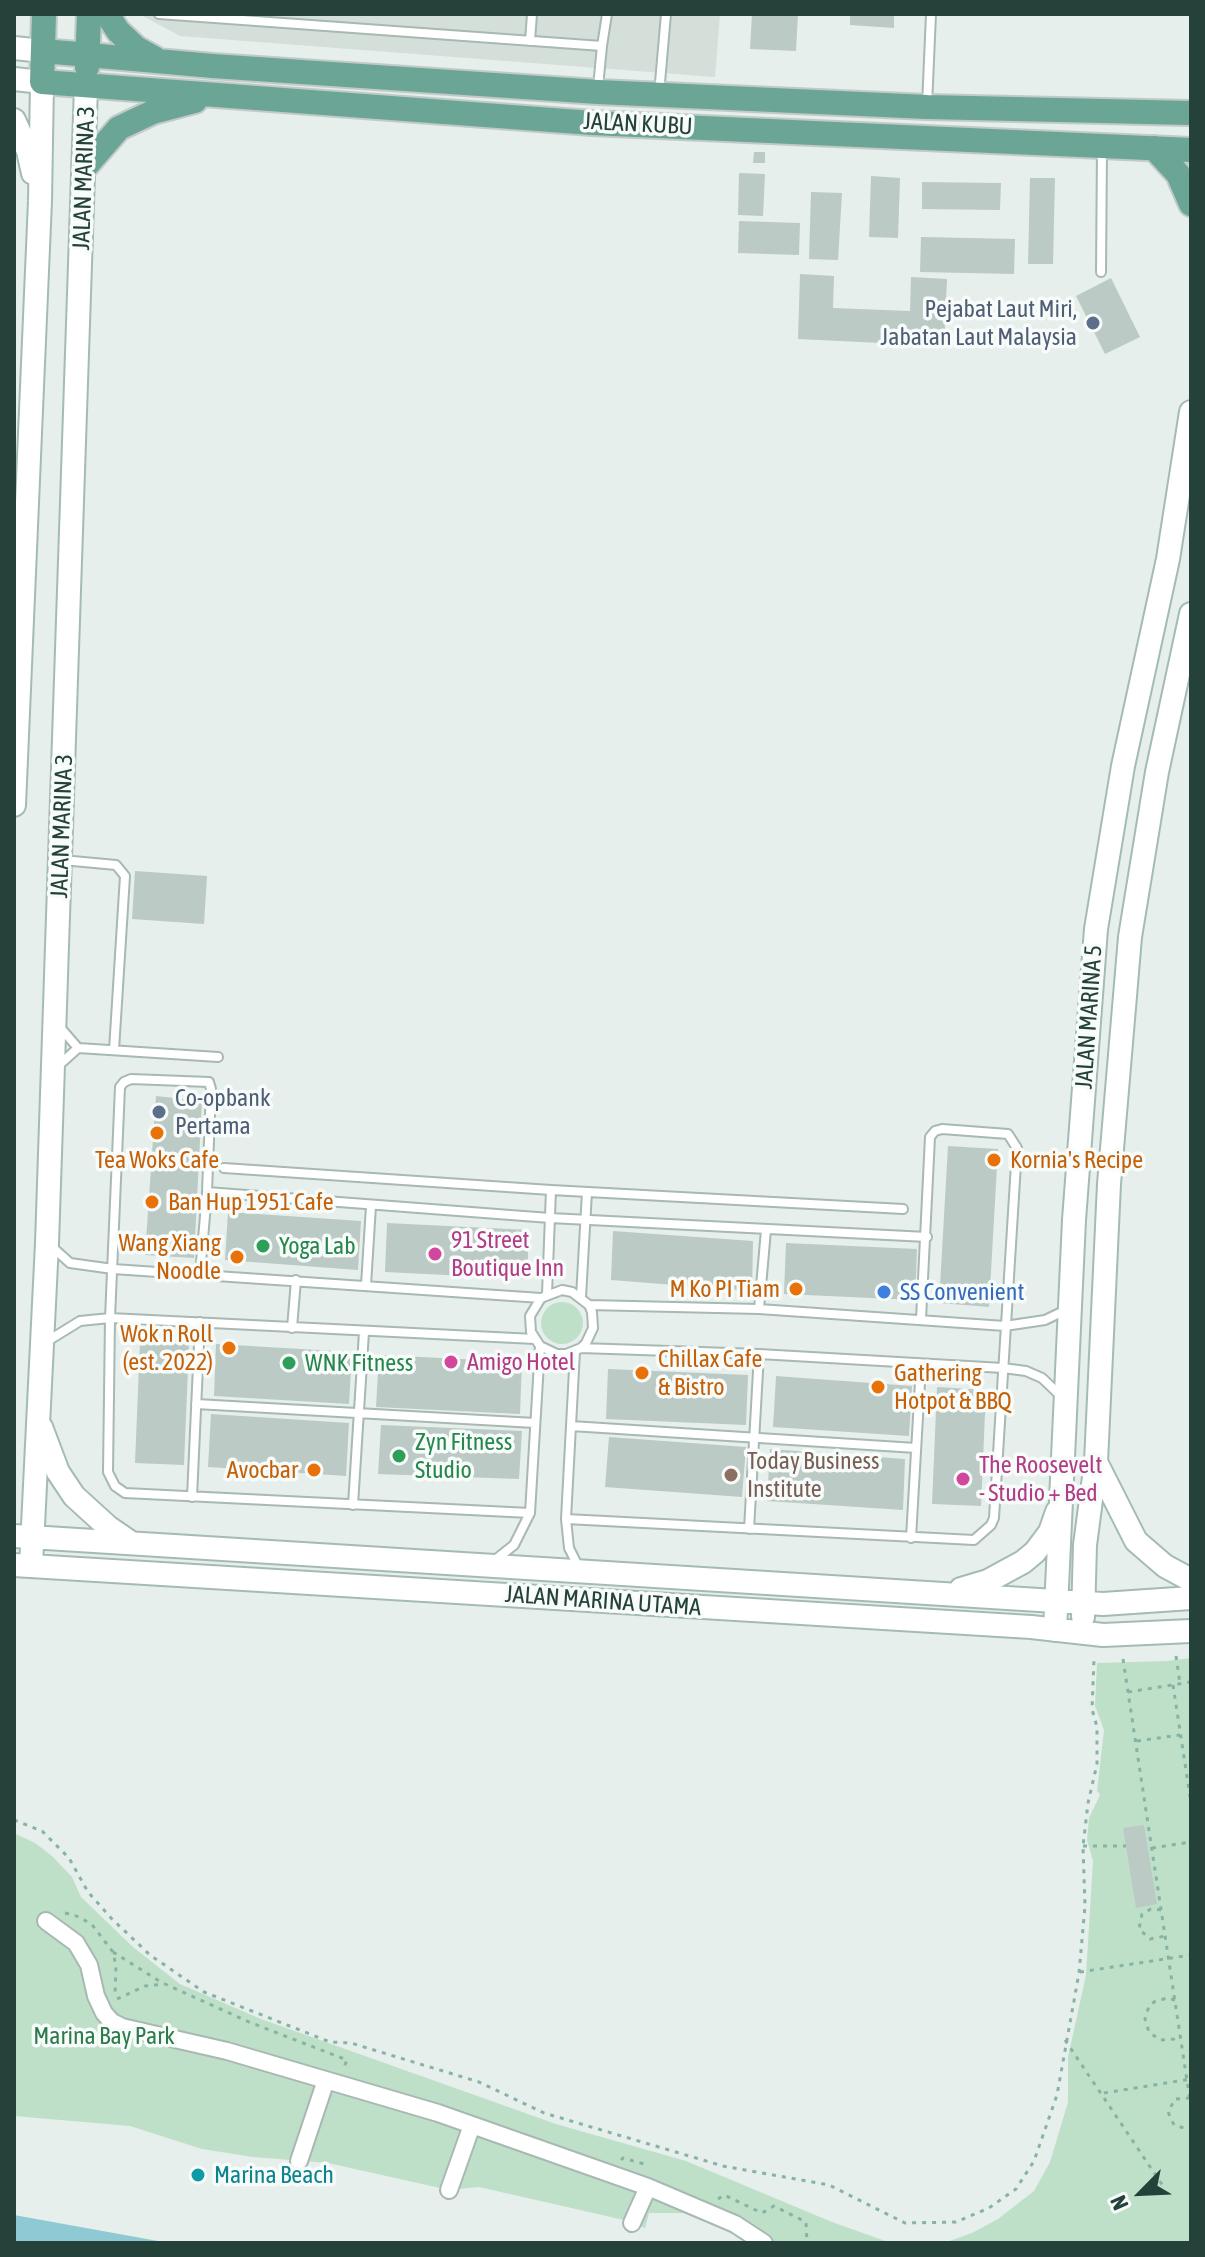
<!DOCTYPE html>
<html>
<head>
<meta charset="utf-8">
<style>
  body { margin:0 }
  #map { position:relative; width:1205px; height:2257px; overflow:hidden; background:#e6efeb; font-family:"Asap Condensed",sans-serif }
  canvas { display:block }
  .frame { position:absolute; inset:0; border:16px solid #24423a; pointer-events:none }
  .north { position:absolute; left:1101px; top:2153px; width:80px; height:80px; -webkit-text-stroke:6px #f7fbf9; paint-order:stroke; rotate:246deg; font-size:22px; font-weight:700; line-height:32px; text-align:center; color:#24423a }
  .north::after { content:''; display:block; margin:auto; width:28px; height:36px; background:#24423a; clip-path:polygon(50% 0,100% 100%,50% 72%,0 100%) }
</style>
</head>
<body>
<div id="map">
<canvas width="1205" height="2257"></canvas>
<div class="frame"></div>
<div class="north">N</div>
</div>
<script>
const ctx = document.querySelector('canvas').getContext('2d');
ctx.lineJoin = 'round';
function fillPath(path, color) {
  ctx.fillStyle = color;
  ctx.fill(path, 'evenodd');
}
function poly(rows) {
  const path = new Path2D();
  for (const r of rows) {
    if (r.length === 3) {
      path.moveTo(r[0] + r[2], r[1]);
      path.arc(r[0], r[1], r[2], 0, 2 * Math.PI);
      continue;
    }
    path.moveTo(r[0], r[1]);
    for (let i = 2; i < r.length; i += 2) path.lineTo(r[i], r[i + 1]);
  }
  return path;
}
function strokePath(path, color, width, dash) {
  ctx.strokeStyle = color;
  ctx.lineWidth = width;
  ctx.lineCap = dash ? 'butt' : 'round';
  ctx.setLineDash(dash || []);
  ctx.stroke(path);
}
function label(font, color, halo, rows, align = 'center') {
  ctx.font = font + ' "Asap Condensed",sans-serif';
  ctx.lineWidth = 7;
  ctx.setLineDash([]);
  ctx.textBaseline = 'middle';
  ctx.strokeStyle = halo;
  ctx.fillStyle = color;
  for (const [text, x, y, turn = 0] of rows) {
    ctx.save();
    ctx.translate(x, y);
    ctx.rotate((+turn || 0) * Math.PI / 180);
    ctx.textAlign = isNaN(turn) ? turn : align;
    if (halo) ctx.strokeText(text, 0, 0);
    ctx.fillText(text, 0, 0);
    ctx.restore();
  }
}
fillPath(poly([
  [139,14,720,14,715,77,180,36]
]), '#d4dfda');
fillPath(poly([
  [562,1323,21],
  [1191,1658,1191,2243,944,2243,972,2233,998,2219,1034,2191,1050,2162,1068,2102,1068,2057,1086,1975,1093,1861,1087,1840,1089,1818,1100,1795,1097,1791,1104,1730,1095,1706,1097,1663,1167,1661],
  [14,1833,35,1843,52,1856,72,1877,81,1897,133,1947,180,1984,261,2019,556,2124,686,2161,832,2222,891,2243,747,2243,720,2227,684,2213,649,2213,645,2228,624,2220,479,2187,449,2190,328,2163,253,2157,202,2149,130,2126,14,2116]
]), '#bfe0c8');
fillPath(poly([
  [14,2215,169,2243,14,2243]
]), '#8ec9d4');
fillPath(poly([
  [752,14,798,14,796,51,750,49],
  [850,14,894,14,894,28,850,25],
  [754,152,765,152,765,163,753,163],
  [739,173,765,174,763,216,738,215],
  [871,176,900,178,898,238,869,237],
  [1030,178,1055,178,1053,264,1028,264],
  [922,182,1001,183,1000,210,922,209],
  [811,192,842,193,838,260,809,259],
  [739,221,800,223,799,255,738,253],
  [921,237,1015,239,1014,274,920,272],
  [800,274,834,276,833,308,910,311,911,277,947,279,944,346,798,339],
  [1111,278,1140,337,1105,354,1076,296],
  [135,871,207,876,204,924,132,919],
  [156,1096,202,1101,194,1258,145,1255],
  [948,1146,998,1149,989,1307,939,1303],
  [228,1212,361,1221,358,1270,225,1260],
  [387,1223,529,1230,527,1279,385,1272],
  [613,1231,753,1241,752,1291,611,1280],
  [786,1243,917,1249,915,1300,784,1294],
  [140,1342,189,1344,184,1465,135,1463],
  [216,1344,352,1352,349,1404,214,1396],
  [379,1355,522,1362,520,1414,376,1407],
  [608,1369,748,1375,746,1425,606,1419],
  [776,1376,912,1386,909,1436,773,1427],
  [937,1387,986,1390,981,1506,932,1504],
  [211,1414,349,1423,346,1476,208,1467],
  [381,1425,522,1431,519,1479,378,1474],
  [609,1437,746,1447,742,1497,605,1487],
  [770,1449,905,1459,903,1510,767,1501],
  [1144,1825,1157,1904,1136,1908,1123,1828]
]), '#bbcac4');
const lane = poly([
  [159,14,602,46,607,14],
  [530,41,532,14],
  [598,87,602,46],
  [659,94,666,14],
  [927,106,931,14],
  [1101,272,1102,149],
  [62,860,116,865,125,876,114,1050],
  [58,1025,78,1048,218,1057],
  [58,1066,78,1048],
  [224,1168,551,1190,903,1209],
  [207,1192,550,1218,927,1237],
  [51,1246,70,1263,113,1269,541,1298],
  [200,1274,207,1192,211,1089,209,1082,131,1079,124,1082,120,1087,110,1318,108,1472,115,1486,125,1493,530,1513],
  [366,1285,371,1206],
  [547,1294,551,1190],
  [581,1297,587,1192],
  [589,1305,759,1309,1005,1326,1045,1320,1068,1309],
  [759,1309,766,1230],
  [292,1328,296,1280],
  [46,1342,80,1321,110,1318,535,1339],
  [581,1348,586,1343,593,1328,592,1312,589,1305,572,1292,562,1290,541,1298,530,1316,531,1332,540,1346,557,1354,566,1354,581,1348,759,1354,1003,1368,1026,1371,1042,1378,1062,1397],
  [575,1351,566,1519,569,1548,579,1568],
  [196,1404,535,1423],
  [571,1426,916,1448],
  [192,1497,200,1322],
  [353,1505,364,1332],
  [566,1519,974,1540,991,1525,994,1518,1017,1148,1008,1134,942,1129,935,1131,930,1137,921,1319],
  [749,1529,759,1354],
  [911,1538,921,1365],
  [495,1560,514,1545,530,1513,540,1346]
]);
const street = poly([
  [46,1921,76,1943,89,1965,96,1996,104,2013,112,2022,122,2027,227,2051,438,2113,648,2187,735,2224,764,2243],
  [299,2161,326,2080],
  [449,2190,472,2125],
  [632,2223,648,2187]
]);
const secondary = poly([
  [14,48,43,51],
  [14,79,42,82,40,201,14,805],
  [14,120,28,151,33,173],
  [41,1427,58,1472,74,1496,108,1527,130,1542],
  [1096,1462,1136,1541,1165,1566,1191,1580],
  [14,1536,1103,1604,1191,1598],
  [14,1565,1031,1627,1103,1635,1191,1631],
  [31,1566,47,1243,86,86],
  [961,1589,988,1581,1023,1562,1035,1552,1050,1532,1057,1512],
  [1083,1617,1085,1545,1096,1462,1109,1184,1130,937,1157,772,1191,614],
  [1055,1630,1074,1220,1096,929,1123,766,1168,559,1191,412]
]);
const primary = poly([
  [44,14,42,82,592,123,1191,150],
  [107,14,118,31,136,48,154,58],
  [43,51,213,66,598,92,927,107,1191,113],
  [87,67,89,14],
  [1154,148,1178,174,1191,204],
  [85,167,119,128,153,112,195,101]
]);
strokePath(lane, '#a8b8b2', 12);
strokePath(street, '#a8b8b2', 20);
strokePath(secondary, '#a4bbb3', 26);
strokePath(primary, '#c2cac8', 28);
strokePath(poly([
  [1176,1656,1180,1684],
  [1123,1659,1191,2107],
  [1173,1685,1191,1803],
  [1128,1692,1191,1682],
  [1191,1731,1191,1748],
  [1137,1741,1180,1735],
  [14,1820,42,1831,69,1858,88,1892,111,1918,150,1955,204,1992,330,2042,351,2043,479,2082,544,2113,723,2166,829,2185,905,2223,956,2222,989,2208,1016,2189,1034,2161,1057,2095,1079,1973,1085,1906,1083,1846,1088,1803,1097,1764,1097,1727,1092,1709,1094,1659],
  [1083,1846,1126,1846],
  [1152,1848,1191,1842],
  [1161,1910,1151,1909,1142,1914,1139,1929,1150,1939,1165,1936],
  [65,1913,80,1917,93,1926,113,1952,116,1966,115,1995],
  [113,1952,164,1984],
  [1080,1972,1191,1955],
  [117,1999,145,1986,165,1984,249,2022,347,2060,344,2067],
  [1175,2000,1167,1998,1154,2002,1149,2006,1145,2019,1149,2032,1160,2040,1174,2039,1180,2035],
  [1065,2040,1163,2186],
  [1104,2093,1191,2079],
  [1190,2098,1175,2099,1168,2112,1174,2125,1184,2128,1191,2126],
  [621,2160,623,2158,644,2164,644,2168],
  [718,2199,724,2195,762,2213,774,2206,806,2222,807,2243]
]), '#86b3a5', 3, [4, 6]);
strokePath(lane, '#fff', 8);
strokePath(street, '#fff', 16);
strokePath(secondary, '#fff', 22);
strokePath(primary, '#6aa596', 24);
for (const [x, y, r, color] of [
  [1093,323,8,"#5c6f8a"],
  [159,1112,8,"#5c6f8a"],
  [157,1133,8,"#e8710a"],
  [994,1160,8,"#e8710a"],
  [152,1202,8,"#e8710a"],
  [263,1246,8,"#2e9e5b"],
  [435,1254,8,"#d1479c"],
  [237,1257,8,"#e8710a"],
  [796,1289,8,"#e8710a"],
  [884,1292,8,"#3f7fe0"],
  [229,1348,8,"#e8710a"],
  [451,1362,8,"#d1479c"],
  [289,1363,8,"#2e9e5b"],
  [642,1373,8,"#e8710a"],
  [878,1387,8,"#e8710a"],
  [399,1456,8,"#2e9e5b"],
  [314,1470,8,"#e8710a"],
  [731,1475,8,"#8d6e63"],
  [963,1479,8,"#d1479c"],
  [198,2175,8,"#0f9aa8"]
]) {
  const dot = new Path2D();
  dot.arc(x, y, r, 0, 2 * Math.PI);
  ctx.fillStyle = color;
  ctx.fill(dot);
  strokePath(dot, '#f7fbf9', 3);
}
label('24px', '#24423a', '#f7fbf9', [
  ["JALAN KUBU",638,124,3],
  ["JALAN MARINA 3",84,178,-88],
  ["JALAN MARINA 3",62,826,-88],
  ["JALAN MARINA 5",1089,1017,-86],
  ["JALAN MARINA UTAMA",603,1601,4]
]);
label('24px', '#4e5e75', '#f7fbf9', [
  ["Pejabat Laut Miri,",1077,309],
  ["Jabatan Laut Malaysia",1077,337],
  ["Co-opbank",175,1098,"left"],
  ["Pertama",175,1126,"left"]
], 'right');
label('24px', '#c56008', '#f7fbf9', [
  ["Tea Woks Cafe",157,1160,"center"],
  ["Kornia's Recipe",1010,1160],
  ["Ban Hup 1951 Cafe",168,1202],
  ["Wang Xiang",221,1243,"right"],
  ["Noodle",221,1271,"right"],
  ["M Ko PI Tiam",780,1289,"right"],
  ["Wok n Roll",213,1334,"right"],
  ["(est. 2022)",213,1362,"right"],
  ["Chillax Cafe",658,1359],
  ["& Bistro",658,1387],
  ["Gathering",894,1373],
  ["Hotpot & BBQ",894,1401],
  ["Avocbar",298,1470,"right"]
], 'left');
label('24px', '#b23c85', '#f7fbf9', [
  ["91 Street",451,1240],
  ["Boutique Inn",451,1268],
  ["Amigo Hotel",467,1362],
  ["The Roosevelt",979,1465],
  ["- Studio + Bed",979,1493]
], 'left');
label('24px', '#27864d', '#f7fbf9', [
  ["Yoga Lab",279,1246],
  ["WNK Fitness",305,1363],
  ["Zyn Fitness",415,1442],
  ["Studio",415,1470]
], 'left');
label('24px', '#366cbe', '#f7fbf9', [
  ["SS Convenient",900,1292]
], 'left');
label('24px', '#785e54', '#f7fbf9', [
  ["Today Business",747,1461],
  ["Institute",747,1489]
], 'left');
label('24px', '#2d7a4b', '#f7fbf9', [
  ["Marina Bay Park",104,2036]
]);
label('24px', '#0d838f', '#f7fbf9', [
  ["Marina Beach",214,2175]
], 'left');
</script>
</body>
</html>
